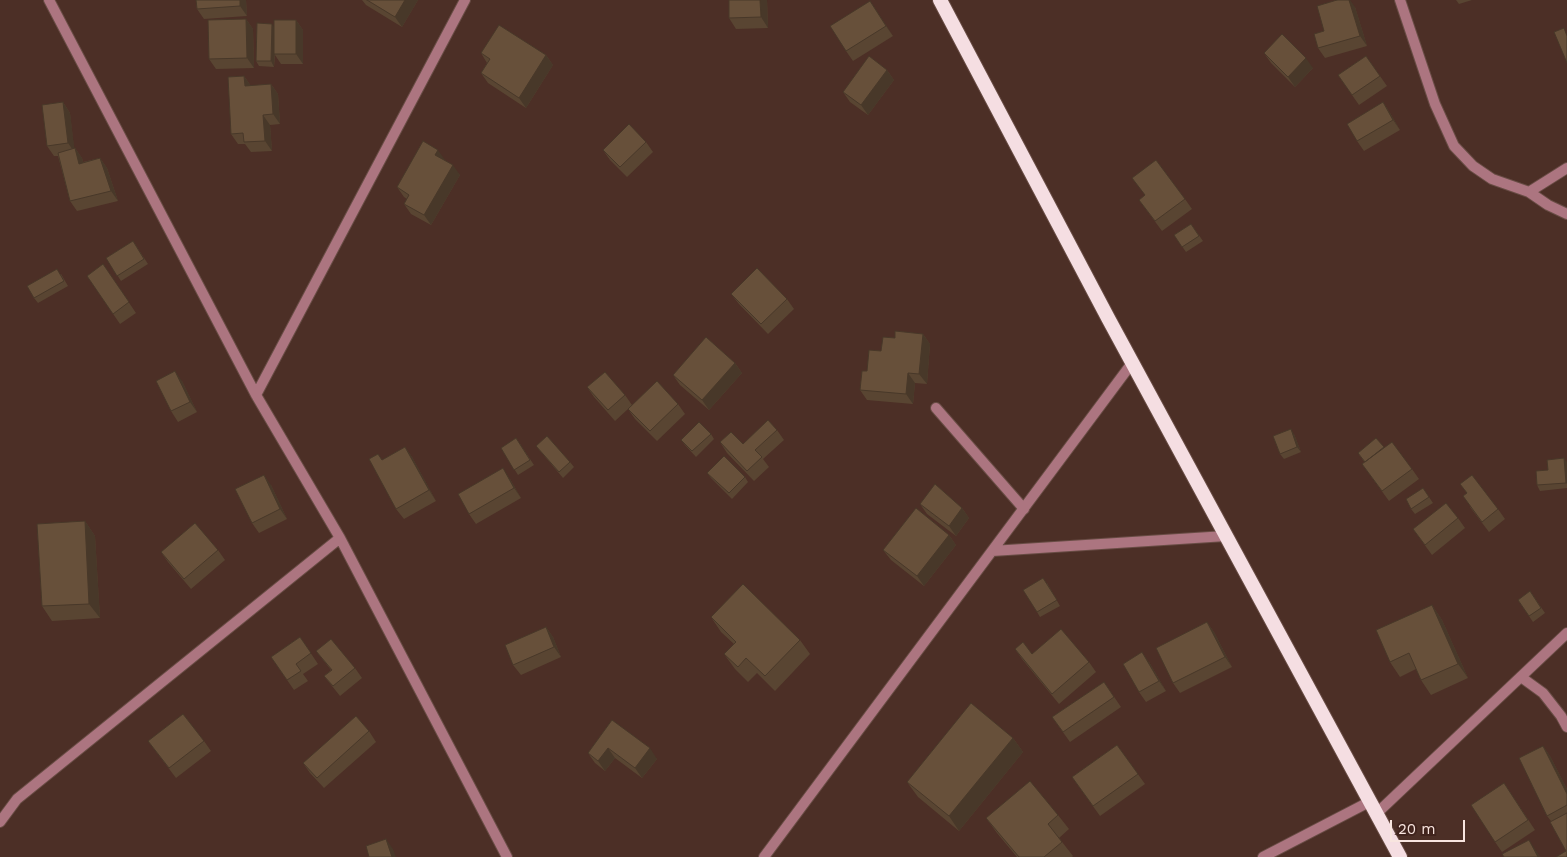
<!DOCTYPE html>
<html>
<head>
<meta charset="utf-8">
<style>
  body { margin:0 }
  #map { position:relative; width:1567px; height:857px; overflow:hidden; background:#4c2f26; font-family:"Work Sans",sans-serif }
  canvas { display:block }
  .scale { position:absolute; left:1390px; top:820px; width:75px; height:22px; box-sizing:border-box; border:2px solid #f8e5df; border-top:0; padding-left:6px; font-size:15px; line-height:18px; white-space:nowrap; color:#f8e5df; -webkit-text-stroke:4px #41241d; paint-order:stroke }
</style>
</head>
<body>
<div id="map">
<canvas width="1567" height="857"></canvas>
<div class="scale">20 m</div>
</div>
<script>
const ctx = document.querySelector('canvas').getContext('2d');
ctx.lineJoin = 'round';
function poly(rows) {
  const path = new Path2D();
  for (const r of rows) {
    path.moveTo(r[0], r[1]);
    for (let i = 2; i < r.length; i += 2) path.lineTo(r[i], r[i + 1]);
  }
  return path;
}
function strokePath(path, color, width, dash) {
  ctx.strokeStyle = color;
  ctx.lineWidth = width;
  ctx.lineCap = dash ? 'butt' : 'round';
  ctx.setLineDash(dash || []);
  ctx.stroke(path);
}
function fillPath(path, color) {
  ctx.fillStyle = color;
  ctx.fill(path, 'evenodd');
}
const minor = poly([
  [49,0,256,395,340,538,507,857],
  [1400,0,1435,104,1454,146,1473,166,1492,179,1529,192,1548,205,1567,214],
  [1529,192,1567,168],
  [256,395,465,0],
  [936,408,1024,509],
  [1521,677,1543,693,1561,716,1567,727],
  [1376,814,1567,633],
  [0,822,17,799,340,538],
  [1263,857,1369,802]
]);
const tertiary = poly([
  [992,551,1226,536],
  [764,857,1132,363]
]);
const trunk = poly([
  [940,0,1108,318,1400,857]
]);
strokePath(minor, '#684c44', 12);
strokePath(tertiary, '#684c44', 12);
strokePath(trunk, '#684c44', 16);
strokePath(minor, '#ac7580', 10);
strokePath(tertiary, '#ac7580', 10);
strokePath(trunk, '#f5dee2', 14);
fillPath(poly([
  [196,0,246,0,247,16,204,19,197,9],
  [362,0,418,0,402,27,366,5],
  [767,0,768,28,736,29,729,18],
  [1456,0,1472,0,1459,4],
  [870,1,893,36,853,61,846,51],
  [1355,7,1367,46,1325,58,1318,48,1324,31],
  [246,19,253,29,254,68,216,69,209,59],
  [296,20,303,30,303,64,281,64,275,55,274,67,259,66,256,61,274,27],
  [481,53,546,55,553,65,526,108,488,83,481,73,487,63],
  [1264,53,1313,68,1295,87,1271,63],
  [1366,56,1387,86,1359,105,1338,75],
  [887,70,894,80,868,115,850,102,843,92],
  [244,76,251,86,271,84,278,94,280,124,270,125,272,151,251,152,245,144,238,144,231,134],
  [63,102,70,113,74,148,75,148,82,158,83,162,100,158,107,168,118,201,77,211,70,201,58,156,54,156,47,146],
  [1383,102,1390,113,1400,130,1364,151,1357,141],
  [646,142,653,152,627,177,610,160,603,150],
  [444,160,460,175,431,225,411,214,404,204,407,199,404,197,397,187,445,160],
  [1185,199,1192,209,1162,231,1139,200],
  [1191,224,1203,241,1186,252,1174,235],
  [133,241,148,264,121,281,106,258],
  [103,264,136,313,120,324,87,276],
  [61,274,68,286,38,303,34,298],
  [731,294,787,299,794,309,768,334,739,304],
  [923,334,930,344,927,384,915,383,913,404,867,400,860,390,867,371,881,351,895,338],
  [735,363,742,373,709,410,680,385,673,375],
  [182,381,197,412,178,422,171,411],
  [587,387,625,395,632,405,678,404,685,414,657,441,635,419,628,409,615,421,594,397],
  [777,430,784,440,763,459,769,467,754,481,727,453,720,442,743,444],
  [711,434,714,439,696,457,685,445,681,440],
  [1294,434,1301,452,1284,459,1280,454],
  [516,438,534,465,518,475,501,448],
  [1376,438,1384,448,1412,469,1419,479,1389,501,1362,464,1365,463,1358,453],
  [536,446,570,462,574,467,563,478],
  [405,447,412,457,436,501,404,519,396,509,382,460],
  [1567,462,1567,488,1540,491,1537,485,1548,470],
  [707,473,745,477,748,482,732,499,711,478],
  [510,479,521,498,476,524,469,514],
  [271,485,287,519,259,533,252,523],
  [1423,488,1433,503,1415,514,1411,509],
  [920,504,962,508,969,518,956,536,927,514],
  [1470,507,1498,509,1505,519,1489,532],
  [1458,518,1465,528,1432,555,1413,529],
  [85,521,95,536,100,618,52,621,42,606],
  [949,535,956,545,924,586,891,560,883,550],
  [218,550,225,560,191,589,168,562,161,552],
  [1047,583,1060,606,1040,617,1037,612],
  [1530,591,1545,613,1533,622,1518,600],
  [1432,605,1442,620,1468,678,1431,695,1421,680,1416,669,1400,677,1390,662],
  [711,617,800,640,810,654,775,691,757,673,748,682,735,669,724,654,734,644,721,632],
  [1207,622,1214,632,1232,667,1180,693,1173,683],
  [546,627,553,637,561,657,521,675,513,665],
  [300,637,318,664,303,674,308,681,294,690,271,657],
  [1015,649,1032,654,1089,662,1096,672,1059,704,1022,659],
  [316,651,355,668,362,678,340,696,324,676,331,670],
  [1149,662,1166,691,1146,702,1139,692],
  [1104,682,1121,707,1070,742,1052,717],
  [612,720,657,759,642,778,615,758,605,771,595,763,588,753],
  [369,731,376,742,324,788,310,773,303,763],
  [1013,738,1023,752,959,831,918,797,907,782],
  [148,741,204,741,211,751,176,778],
  [1117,745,1145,784,1100,816,1072,777],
  [1543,746,1550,756,1567,789,1567,857,1566,851,1551,821,1547,816],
  [1504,783,1535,830,1502,852,1495,842],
  [1058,815,1069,829,1059,838,1073,856,1072,857,1017,857,997,833,986,818]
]), '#594532');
fillPath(poly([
  [240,0,246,0,247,16,240,6],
  [405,0,418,0,402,27,395,17],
  [760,0,767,0,768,28,761,17],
  [1349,0,1350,0,1355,7,1367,46,1360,36],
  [870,1,877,11,893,36,886,26],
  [246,19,253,29,254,68,247,58],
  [296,20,303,30,303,64,296,54],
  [272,24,276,29,274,67,271,61],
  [546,55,553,65,526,108,519,98],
  [1306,58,1313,68,1295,87,1288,77],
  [887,70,894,80,868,115,861,105],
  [244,76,251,86,245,86],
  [271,84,278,94,280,124,273,114],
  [63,102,70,113,75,153,68,143],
  [1383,102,1390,113,1400,130,1393,120],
  [263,115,270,125,272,151,265,141],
  [75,148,82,158,86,174,79,164],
  [438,150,445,160,442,165,435,155],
  [100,158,107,168,118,201,111,191],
  [453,165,460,175,431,225,424,215],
  [923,334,930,344,927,384,919,374],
  [735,363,742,373,709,410,702,400],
  [175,371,182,381,197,412,190,402],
  [908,373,915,383,913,404,906,394],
  [1291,429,1294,434,1301,452,1297,447],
  [405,447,412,457,436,501,429,490],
  [1564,458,1567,462,1567,484,1566,483],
  [503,468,510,479,521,498,514,488],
  [264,475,271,485,287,519,280,509],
  [962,508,969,518,956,536,949,526],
  [85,521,95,536,100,618,89,604],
  [949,535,956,545,924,586,917,576],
  [1432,605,1442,620,1468,678,1458,664],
  [1207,622,1214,632,1232,667,1225,657],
  [546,627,553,637,561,657,554,647],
  [1142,652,1149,662,1166,691,1159,681],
  [1013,738,1023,752,959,831,949,816],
  [1543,746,1550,756,1567,789,1567,794],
  [608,748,615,758,605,771,598,761],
  [650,748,657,759,642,778,635,768],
  [386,839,393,849,396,857,392,857],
  [1529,840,1539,855,1541,857,1538,857]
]), '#483829');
const building = poly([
  [196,0,240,0,240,6,197,9,196,0],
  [367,0,405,0,395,17,367,0],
  [729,0,760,0,761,17,729,18,729,0],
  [1337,0,1349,0,1360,36,1318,48,1314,34,1324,31,1317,6,1337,0],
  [870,1,886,26,846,51,830,26,870,1],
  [246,19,247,58,209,59,208,20,246,19],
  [274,20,296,20,296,54,274,54,274,20],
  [257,23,272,24,271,61,256,61,257,23],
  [499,25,546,55,519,98,481,73,490,59,481,53,499,25],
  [1564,28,1567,36,1567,63,1554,32,1564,28],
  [1282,34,1306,58,1288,77,1264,53,1282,34],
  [869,56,887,70,861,105,843,92,869,56],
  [1366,56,1380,76,1352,95,1338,75,1366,56],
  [244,76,245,86,271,84,273,114,263,115,265,141,244,142,243,133,231,134,228,77,244,76],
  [63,102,68,143,47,146,42,105,63,102],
  [1383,102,1393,120,1357,141,1347,124,1383,102],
  [629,124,646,142,620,167,603,150,629,124],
  [423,141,438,150,435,155,453,165,424,215,404,204,409,195,397,187,423,141],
  [75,148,79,164,100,158,111,191,70,201,58,153,75,148],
  [1156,160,1185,199,1155,221,1139,200,1145,195,1132,178,1156,160],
  [1191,224,1199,236,1182,247,1174,235,1191,224],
  [133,241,144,259,117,276,106,258,133,241],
  [103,264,129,302,113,314,87,276,103,264],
  [757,268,787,299,761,324,731,294,757,268],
  [57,269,64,281,34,298,27,286,57,269],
  [895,331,923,334,919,374,908,373,906,394,860,390,862,371,867,371,869,350,881,351,883,337,895,338,895,331],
  [706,337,735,363,702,400,673,375,706,337],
  [175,371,190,402,171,411,156,381,175,371],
  [605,372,625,395,608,410,587,387,605,372],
  [657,381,678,404,650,431,628,409,657,381],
  [768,420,777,430,755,450,762,457,747,471,720,442,731,432,743,444,768,420],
  [699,422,711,434,692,451,681,440,699,422],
  [1291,429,1297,447,1280,454,1273,436,1291,429],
  [547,436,570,462,559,472,536,446,547,436],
  [516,438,530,460,514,470,501,448,516,438],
  [1376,438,1384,447,1365,462,1358,453,1376,438],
  [1392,442,1412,469,1382,491,1362,464,1392,442],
  [405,447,429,490,396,509,369,459,378,454,382,460,405,447],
  [724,456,745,477,729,493,707,473,724,456],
  [1564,458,1566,483,1537,485,1536,471,1548,470,1547,460,1564,458],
  [503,468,514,488,469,514,458,494,503,468],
  [264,475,280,509,252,523,235,489,264,475],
  [1472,475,1498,509,1482,522,1463,496,1467,493,1460,484,1472,475],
  [935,484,962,508,949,526,920,504,935,484],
  [1423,488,1429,497,1411,509,1406,499,1423,488],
  [1446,503,1458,518,1425,545,1413,529,1446,503],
  [916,508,949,535,917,576,883,550,916,508],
  [85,521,89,604,42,606,37,524,85,521],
  [195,523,218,550,184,579,161,552,195,523],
  [1043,578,1057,600,1037,612,1023,590,1043,578],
  [743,584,800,640,765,676,746,658,738,667,724,654,736,642,711,617,743,584],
  [1530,591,1541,608,1529,616,1518,600,1530,591],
  [1432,605,1458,664,1421,680,1409,653,1390,662,1376,630,1432,605],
  [1207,622,1225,657,1173,683,1156,648,1207,622],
  [546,627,554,647,513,665,505,645,546,627],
  [1061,629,1089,662,1052,694,1015,649,1023,642,1032,654,1061,629],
  [300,637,311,653,296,664,301,671,287,680,271,657,300,637],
  [331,639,355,668,333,686,324,676,332,670,316,651,331,639],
  [1142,652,1159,681,1139,692,1123,664,1142,652],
  [1104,682,1114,697,1063,732,1052,717,1104,682],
  [971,703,1013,738,949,816,907,782,971,703],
  [183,714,204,741,169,768,148,741,183,714],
  [356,716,369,731,317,778,303,763,356,716],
  [612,720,650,748,635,768,608,748,598,761,588,753,612,720],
  [1117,745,1138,774,1093,806,1072,777,1117,745],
  [1543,746,1567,794,1567,805,1547,816,1519,758,1543,746],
  [1030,781,1058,815,1048,824,1062,842,1044,857,1019,857,986,818,1030,781],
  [1504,783,1528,820,1495,842,1471,805,1504,783],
  [1567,813,1567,857,1556,857,1566,851,1550,822,1567,813],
  [386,839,392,857,369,857,366,846,386,839],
  [1529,840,1538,857,1504,857,1502,854,1529,840]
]);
fillPath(building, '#67503a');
strokePath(building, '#483829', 1);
</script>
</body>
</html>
